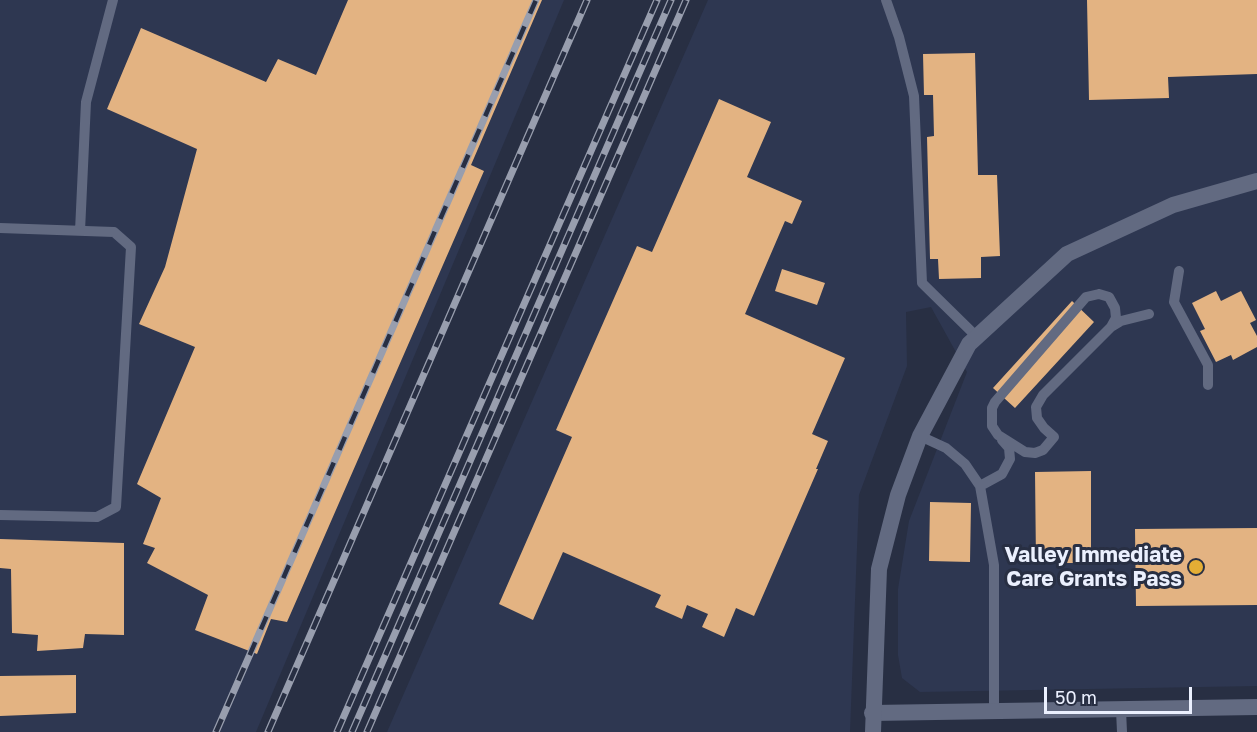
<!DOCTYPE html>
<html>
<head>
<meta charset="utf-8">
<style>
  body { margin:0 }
  #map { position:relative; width:1257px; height:732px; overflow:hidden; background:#282f43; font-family:"Golos Text",sans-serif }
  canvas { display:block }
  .scale { position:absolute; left:1044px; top:687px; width:148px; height:27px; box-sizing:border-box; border:3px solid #ebf0fe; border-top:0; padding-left:8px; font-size:18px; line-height:21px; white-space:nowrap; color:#ebf0fe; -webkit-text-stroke:4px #282f43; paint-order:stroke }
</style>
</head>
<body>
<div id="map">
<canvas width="1257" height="732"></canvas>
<div class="scale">50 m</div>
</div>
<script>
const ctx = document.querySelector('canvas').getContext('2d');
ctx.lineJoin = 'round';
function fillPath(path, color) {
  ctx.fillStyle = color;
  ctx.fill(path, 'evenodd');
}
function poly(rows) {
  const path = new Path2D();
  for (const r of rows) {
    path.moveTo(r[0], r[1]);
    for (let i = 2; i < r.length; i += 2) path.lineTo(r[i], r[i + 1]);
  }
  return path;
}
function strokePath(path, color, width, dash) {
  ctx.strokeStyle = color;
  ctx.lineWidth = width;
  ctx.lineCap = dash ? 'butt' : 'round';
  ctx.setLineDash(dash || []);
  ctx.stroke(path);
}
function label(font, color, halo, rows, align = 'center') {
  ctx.font = font + ' "Golos Text",sans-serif';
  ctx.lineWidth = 6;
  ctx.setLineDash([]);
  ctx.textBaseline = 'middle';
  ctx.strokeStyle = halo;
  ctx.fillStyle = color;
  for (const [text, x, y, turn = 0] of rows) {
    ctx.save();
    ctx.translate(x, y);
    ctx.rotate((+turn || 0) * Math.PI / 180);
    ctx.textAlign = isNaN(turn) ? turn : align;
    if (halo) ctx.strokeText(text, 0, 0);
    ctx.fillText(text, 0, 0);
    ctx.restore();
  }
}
fillPath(poly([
  [0,0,564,0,256,732,0,732],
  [708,0,1257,0,1257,686,920,692,902,678,898,655,898,589,909,521,967,372,931,307,906,312,907,366,859,495,850,732,387,732]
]), '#2e3751');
fillPath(poly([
  [348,0,542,0,471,165,484,171,287,622,271,619,257,654,195,630,208,595,147,563,155,548,143,544,161,498,137,484,195,347,139,324,165,267,197,149,107,109,141,28,266,82,278,59,316,75],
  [1087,0,1257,0,1257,74,1168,77,1169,98,1089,100],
  [975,53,978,175,997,175,1000,256,981,257,981,278,939,279,938,259,930,259,927,137,934,136,933,95,924,95,923,54],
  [719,99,771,122,747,177,802,201,792,224,785,221,745,314,845,358,812,434,828,441,816,469,818,469,754,616,736,608,724,637,702,627,708,614,687,605,682,619,655,607,661,595,563,552,533,620,499,604,572,437,556,430,637,246,652,252],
  [782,269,825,283,817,305,775,291],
  [1216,291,1221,301,1241,291,1256,320,1250,323,1257,336,1257,347,1233,360,1231,355,1216,362,1200,331,1205,329,1192,303],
  [1072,301,1094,322,1015,408,993,388],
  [1091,471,1091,563,1036,563,1035,472],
  [930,502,971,503,970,562,929,561],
  [1257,528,1257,605,1136,606,1135,529],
  [0,539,124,543,124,635,85,634,83,648,37,651,38,635,12,633,11,569,0,568],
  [76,675,76,713,0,716,0,676]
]), '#e3b382');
strokePath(poly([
  [886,0,899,37,914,96,922,283,977,337],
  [0,228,114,232,131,247,116,507,97,517,0,515],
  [80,231,86,102,113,0],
  [1179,271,1174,302,1208,365,1208,385],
  [1099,294,1109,297,1115,308,1116,318,1111,327,1043,395,1036,407,1037,418,1044,428,1054,437,1043,450,1035,453,1025,452,998,435,992,426,992,408,995,402,1086,297,1099,294],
  [1111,327,1121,321,1149,314],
  [920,436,946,448,965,464,980,486,994,565,994,712],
  [980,486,1002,474,1010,459,1009,448,1002,440],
  [1121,710,1122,732]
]), '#626a81', 10);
strokePath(poly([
  [872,713,1257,707]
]), '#626a81', 16);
strokePath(poly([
  [873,732,879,569,898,495,920,436,969,344,1067,254,1173,205,1257,181]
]), '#626a81', 16);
const rail = poly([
  [216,732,536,0],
  [268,732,587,0],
  [337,732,657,0],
  [352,732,671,0],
  [367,732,686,0]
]);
strokePath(rail, '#989eae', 7);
strokePath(rail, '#282f43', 4.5, [14]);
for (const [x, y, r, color] of [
  [1196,567,8,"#e4ae35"]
]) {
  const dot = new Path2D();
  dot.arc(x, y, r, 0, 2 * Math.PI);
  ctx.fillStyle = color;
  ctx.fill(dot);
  strokePath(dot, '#282f43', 2);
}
label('bold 21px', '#ebf0fe', '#282f43', [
  ["Valley Immediate",1182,555],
  ["Care Grants Pass",1182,579]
], 'right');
</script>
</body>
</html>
